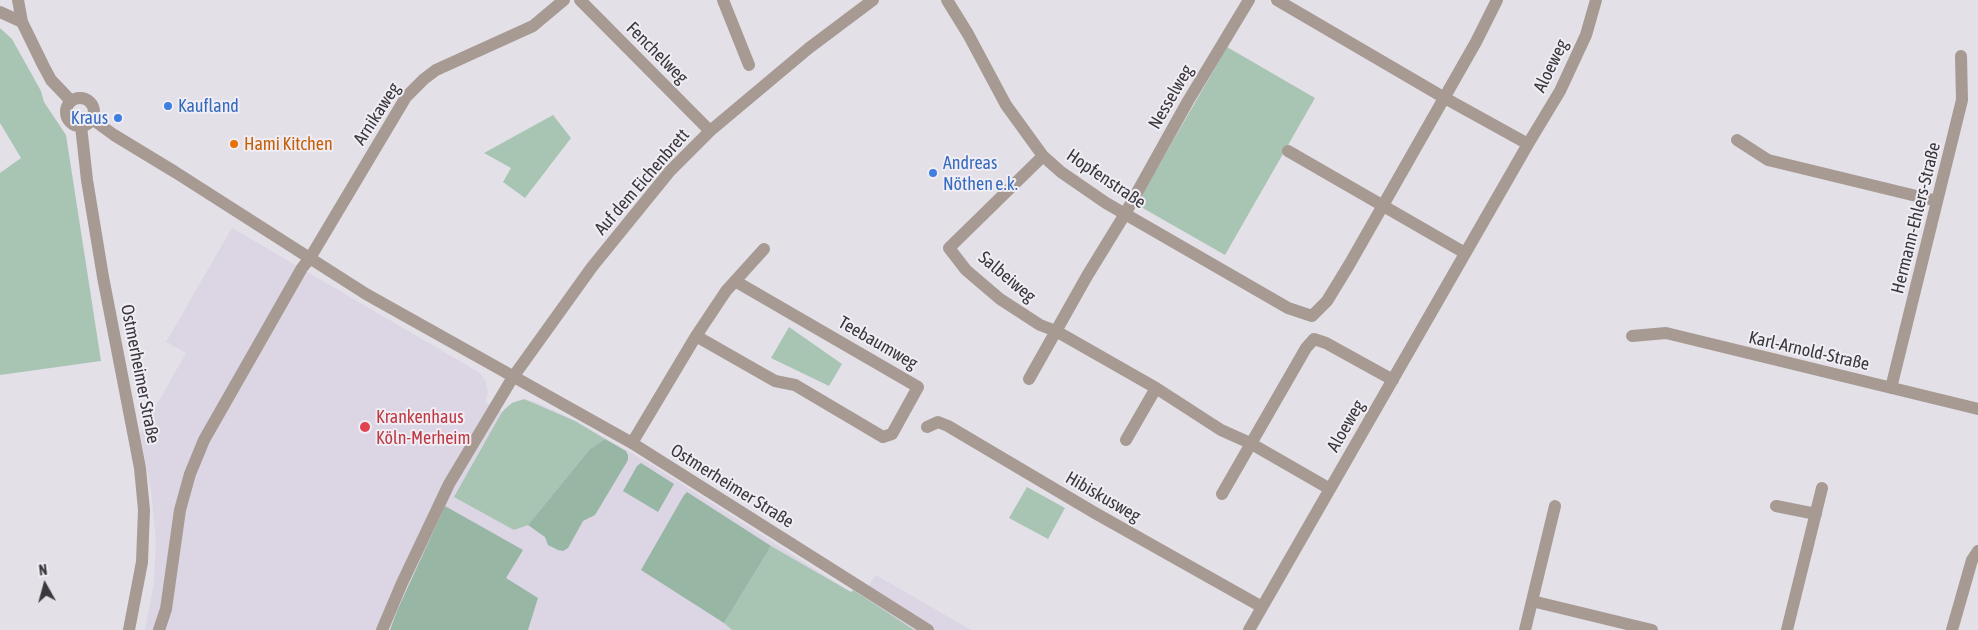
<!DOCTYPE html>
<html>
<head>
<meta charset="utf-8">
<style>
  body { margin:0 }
  #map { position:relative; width:1978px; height:630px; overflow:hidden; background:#e3e0e8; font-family:"Asap Condensed",sans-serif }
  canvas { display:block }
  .north { position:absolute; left:20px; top:560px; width:50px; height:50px; -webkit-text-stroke:4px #f0edf5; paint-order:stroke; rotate:353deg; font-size:14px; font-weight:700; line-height:20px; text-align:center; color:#3a383c }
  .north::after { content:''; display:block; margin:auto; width:18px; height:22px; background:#3a383c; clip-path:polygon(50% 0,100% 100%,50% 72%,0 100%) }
</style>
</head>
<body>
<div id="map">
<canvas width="1978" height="630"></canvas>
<div class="north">N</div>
</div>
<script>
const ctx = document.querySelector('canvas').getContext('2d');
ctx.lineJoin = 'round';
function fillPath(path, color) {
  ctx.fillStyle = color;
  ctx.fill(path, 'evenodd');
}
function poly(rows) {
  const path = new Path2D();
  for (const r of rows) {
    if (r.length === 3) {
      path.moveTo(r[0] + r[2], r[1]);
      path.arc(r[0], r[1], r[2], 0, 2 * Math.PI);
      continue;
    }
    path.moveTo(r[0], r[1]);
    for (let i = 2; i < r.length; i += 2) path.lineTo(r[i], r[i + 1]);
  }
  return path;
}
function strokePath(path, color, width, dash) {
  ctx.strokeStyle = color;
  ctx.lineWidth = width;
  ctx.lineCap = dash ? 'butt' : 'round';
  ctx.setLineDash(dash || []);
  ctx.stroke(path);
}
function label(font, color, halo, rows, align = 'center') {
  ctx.font = font + ' "Asap Condensed",sans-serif';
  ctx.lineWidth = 4;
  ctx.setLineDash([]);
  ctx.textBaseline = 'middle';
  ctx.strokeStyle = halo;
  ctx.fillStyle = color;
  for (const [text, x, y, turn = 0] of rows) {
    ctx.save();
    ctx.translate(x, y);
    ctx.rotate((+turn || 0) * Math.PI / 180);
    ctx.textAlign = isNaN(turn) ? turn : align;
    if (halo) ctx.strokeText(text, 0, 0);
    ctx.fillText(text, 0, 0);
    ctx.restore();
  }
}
fillPath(poly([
  [232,228,480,373,486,382,488,393,485,402,502,412,506,407,513,402,524,400,533,401,576,421,652,465,860,598,876,575,971,630,145,630,154,582,156,541,151,490,140,434,186,353,166,342]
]), '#dbd5e4');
fillPath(poly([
  [0,28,12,39,41,91,44,102,66,135,101,361,0,375,0,173,21,158,0,123],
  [1227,47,1315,98,1225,255,1141,207,1140,202,1143,193],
  [553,115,571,138,525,198,503,182,511,168,484,153],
  [789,327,842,364,829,386,771,358],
  [524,399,575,421,605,439,590,449,528,525,514,530,454,497,502,412,512,403],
  [1027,487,1065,508,1048,539,1009,518],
  [771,546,851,592,853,590,914,630,732,630,724,623]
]), '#a8c5b4');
fillPath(poly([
  [605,439,626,451,628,455,628,460,595,515,583,521,568,548,563,551,558,550,548,545,545,537,528,525,590,449],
  [641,463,674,484,658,512,623,491,637,466],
  [687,492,771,546,724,623,641,570,684,495],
  [445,506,523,550,506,578,538,598,528,630,390,630,397,611]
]), '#97b6a4');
strokePath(poly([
  [18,0,22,22,43,65,51,80,71,101],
  [580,0,710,131],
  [723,0,749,65],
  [947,0,968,34,1006,105,1043,156,1061,172,1106,203,1288,308,1312,316,1327,301,1349,265,1476,42,1497,0],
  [1277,0,1443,97,1528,144,1560,91,1586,35,1596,0],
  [0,12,22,22],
  [80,112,14],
  [92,119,114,135,175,172,366,294,632,443,928,630],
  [81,126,87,180,103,277,140,468,144,510,142,562,129,630],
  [1737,140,1768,160,1937,201],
  [1288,151,1465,253],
  [1043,156,949,248,966,270,1000,299,1040,325,1056,331,1156,388,1221,430,1250,443,1330,489],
  [696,336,726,291,764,249],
  [1632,336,1666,333,1978,409],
  [1314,339,1326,343,1393,380],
  [1029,379,1087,276,1125,214,1188,101,1249,0],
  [1891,388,1962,100,1961,56],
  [927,427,938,422,948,426,1095,513,1262,607],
  [1126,440,1156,388],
  [632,443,696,336,775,381,795,385,883,437,892,434,918,387,735,281],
  [1222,494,1306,348,1314,339],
  [1776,506,1816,514],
  [1532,601,1652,630],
  [159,630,166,609,180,510,190,474,204,440,302,268,310,258,406,97,424,79,436,70,533,26,564,0],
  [382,630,402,583,449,484,513,377,592,267,670,171,710,131,809,48,873,0],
  [1249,630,1528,144],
  [1525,630,1555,506],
  [1787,630,1822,488],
  [1952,630,1972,560,1978,551]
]), '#a79a92', 12);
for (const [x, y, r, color] of [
  [168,106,5,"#3f7fe0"],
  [118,118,5,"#3f7fe0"],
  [234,144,5,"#e8710a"],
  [933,173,5,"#3f7fe0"],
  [365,427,6,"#e0444e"]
]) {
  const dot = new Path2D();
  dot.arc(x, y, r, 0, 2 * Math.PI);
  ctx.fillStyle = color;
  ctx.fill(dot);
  strokePath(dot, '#f0edf5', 2);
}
label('18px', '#3a383c', '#f0edf5', [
  ["Fenchelweg",657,53,45],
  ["Aloeweg",1551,66,-64],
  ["Nesselweg",1171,97,-60],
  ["Arnikaweg",377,114,-57],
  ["Hopfenstraße",1106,179,34],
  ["Auf dem Eichenbrett",642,182,-49],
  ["Hermann-Ehlers-Straße",1916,218,-76],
  ["Salbeiweg",1007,277,40],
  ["Teebaumweg",878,343,30],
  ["Karl-Arnold-Straße",1809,351,13],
  ["Ostmerheimer Straße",140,374,79],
  ["Aloeweg",1346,426,-60],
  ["Ostmerheimer Straße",732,486,32],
  ["Hibiskusweg",1103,497,30]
]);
label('18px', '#366cbe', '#f0edf5', [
  ["Kaufland",178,106],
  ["Kraus",108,118,"right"],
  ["Andreas",943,163],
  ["Nöthen e.k.",943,184]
], 'left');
label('18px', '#c56008', '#f0edf5', [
  ["Hami Kitchen",244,144]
], 'left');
label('18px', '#be3a42', '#f0edf5', [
  ["Krankenhaus",376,417],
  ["Köln-Merheim",376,438]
], 'left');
</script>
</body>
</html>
